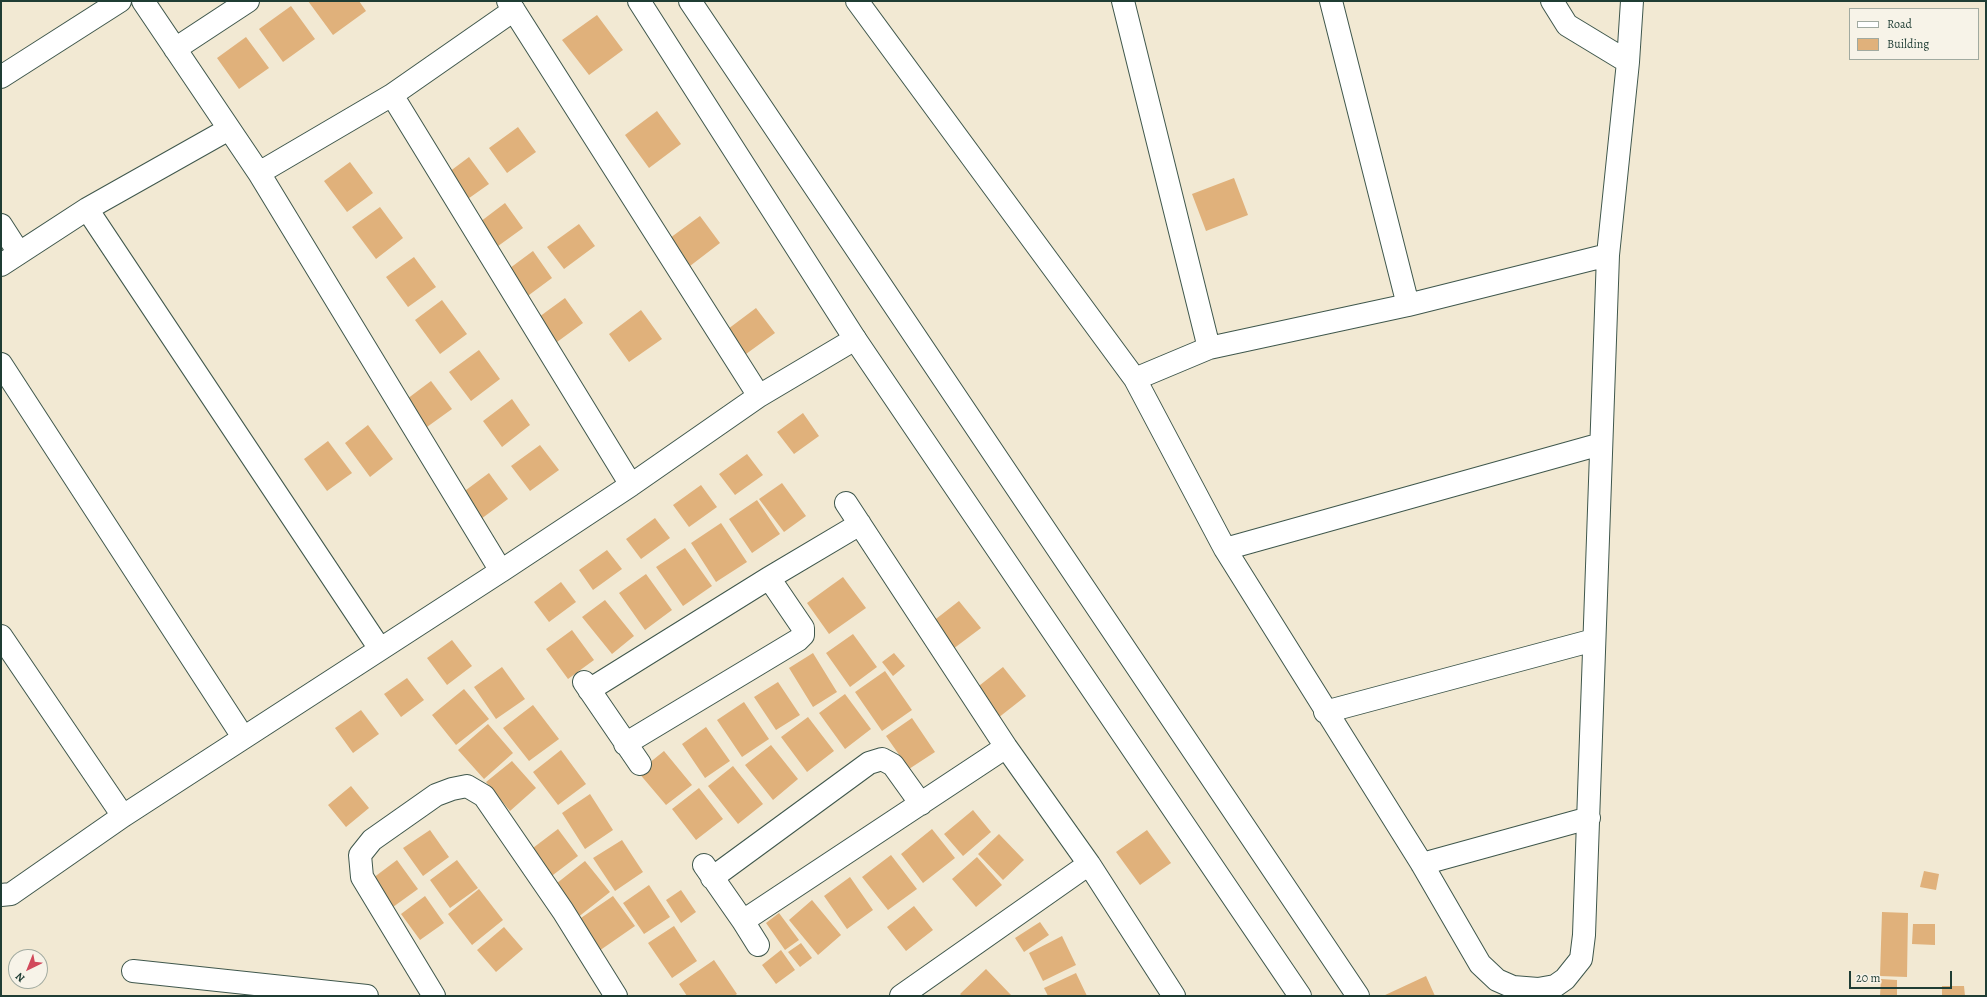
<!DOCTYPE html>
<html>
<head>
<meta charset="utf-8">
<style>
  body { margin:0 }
  #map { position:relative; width:1987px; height:997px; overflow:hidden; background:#f2e9d3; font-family:Alegreya,serif }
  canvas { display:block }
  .frame { position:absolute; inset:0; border:2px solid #1f3d34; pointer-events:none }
  .legend { position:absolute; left:1849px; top:8px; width:130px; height:52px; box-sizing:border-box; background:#f7f3e8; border:1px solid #a1aaa0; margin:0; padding:5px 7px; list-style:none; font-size:12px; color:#1f3d34 }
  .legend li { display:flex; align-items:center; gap:8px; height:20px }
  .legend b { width:20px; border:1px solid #a1aaa0 }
  .north { position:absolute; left:8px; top:949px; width:40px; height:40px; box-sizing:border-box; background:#f7f3e8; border:1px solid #a1aaa0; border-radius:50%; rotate:223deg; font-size:11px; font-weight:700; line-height:16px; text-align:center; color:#1f3d34 }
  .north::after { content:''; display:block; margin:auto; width:14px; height:18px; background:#d1495b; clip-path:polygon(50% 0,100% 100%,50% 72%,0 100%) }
  .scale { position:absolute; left:1849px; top:971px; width:103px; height:18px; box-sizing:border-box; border:2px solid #1f3d34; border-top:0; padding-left:5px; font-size:12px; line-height:14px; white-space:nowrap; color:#1f3d34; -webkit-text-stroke:3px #f7f3e8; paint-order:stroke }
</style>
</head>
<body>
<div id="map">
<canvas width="1987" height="997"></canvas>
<div class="frame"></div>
<ul class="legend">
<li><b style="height:5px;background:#fff"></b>Road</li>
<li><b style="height:11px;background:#e0b17b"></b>Building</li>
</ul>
<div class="north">N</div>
<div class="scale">20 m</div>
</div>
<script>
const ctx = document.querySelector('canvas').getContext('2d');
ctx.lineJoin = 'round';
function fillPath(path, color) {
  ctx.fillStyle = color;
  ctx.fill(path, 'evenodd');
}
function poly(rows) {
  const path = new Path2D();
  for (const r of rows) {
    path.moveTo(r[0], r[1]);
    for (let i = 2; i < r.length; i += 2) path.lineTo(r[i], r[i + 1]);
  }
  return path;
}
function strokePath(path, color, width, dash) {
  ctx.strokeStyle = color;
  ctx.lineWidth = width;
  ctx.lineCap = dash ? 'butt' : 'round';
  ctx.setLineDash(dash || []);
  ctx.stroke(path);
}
fillPath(poly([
  [308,1,359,1,366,11,333,35],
  [291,6,315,39,283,62,259,29],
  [597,15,623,50,589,75,562,40],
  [246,37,269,68,239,89,217,58],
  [657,111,681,144,649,168,625,135],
  [518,127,536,152,507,173,489,148],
  [469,157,489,184,465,201,445,175],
  [350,162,373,193,347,212,324,181],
  [1234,178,1248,215,1206,231,1192,194],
  [505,203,523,228,494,249,476,225],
  [380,207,403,238,376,259,352,227],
  [700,216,720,243,690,266,670,238],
  [579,224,595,246,564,269,547,247],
  [533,251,552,278,525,298,506,271],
  [414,257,436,287,408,307,386,277],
  [565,298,583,323,557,342,539,317],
  [442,300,467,334,440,354,415,320],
  [756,308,775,333,746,354,728,329],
  [641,310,662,339,629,362,609,334],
  [479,350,500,379,471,401,449,372],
  [431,381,452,409,427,427,407,399],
  [512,399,530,425,502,447,483,421],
  [803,413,819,436,794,454,777,432],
  [368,425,393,459,370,477,345,443],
  [328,441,352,473,327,491,304,459],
  [540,445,559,470,530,491,511,466],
  [747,454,763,475,735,495,719,474],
  [489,473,508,499,481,519,462,493],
  [782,483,806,516,784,532,759,499],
  [701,485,717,507,689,527,673,505],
  [757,500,780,534,752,553,729,519],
  [655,518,670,538,641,559,626,539],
  [721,523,747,562,716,582,691,543],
  [685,548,712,586,683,606,656,567],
  [607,550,622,569,593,590,579,570],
  [646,574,672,610,645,630,619,593],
  [843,577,866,608,829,634,807,603],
  [561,582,576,602,549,622,534,602],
  [605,600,634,636,612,654,582,617],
  [959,601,981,628,953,649,932,622],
  [572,630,594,660,568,679,546,649],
  [853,634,877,667,850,687,826,653],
  [452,640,472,666,447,685,427,658],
  [813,653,837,692,813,707,789,668],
  [894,653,905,666,893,676,882,662],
  [502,667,525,699,496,719,474,687],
  [1003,667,1026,696,998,718,975,689],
  [885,671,912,710,882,731,855,692],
  [407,678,424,700,401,717,384,694],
  [778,682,800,715,776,730,754,697],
  [464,689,489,719,456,745,432,715],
  [845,694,871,729,845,749,819,713],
  [744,702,769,739,742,757,717,720],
  [533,705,559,739,529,761,503,728],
  [361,710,379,734,353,753,335,728],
  [808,717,834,751,807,772,781,737],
  [912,718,935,752,909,769,886,736],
  [488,724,513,753,484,779,458,750],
  [706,727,730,761,705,778,682,744],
  [771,745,798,779,773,800,745,765],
  [561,750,586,784,558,805,533,772],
  [664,751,692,785,666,805,638,772],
  [512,761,536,788,510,811,486,782],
  [733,766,763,804,738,824,708,786],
  [351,786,369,808,346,827,328,805],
  [699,788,723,819,696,840,672,809],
  [590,794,613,830,585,849,562,813],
  [973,810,991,832,963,856,944,834],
  [558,829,578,856,549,878,529,851],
  [932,829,955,858,923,883,901,854],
  [430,830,449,857,423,876,403,848],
  [1147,830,1171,863,1140,885,1116,852],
  [999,834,1024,860,1003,880,978,854],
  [622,840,643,872,615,891,593,858],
  [891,855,917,889,888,910,862,877],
  [977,857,1002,885,976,907,952,879],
  [397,860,418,889,393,907,373,878],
  [457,860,478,888,450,908,430,880],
  [585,861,610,892,577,918,552,887],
  [1924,871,1939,874,1936,890,1920,887],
  [850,877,873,910,847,929,824,896],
  [649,885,670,917,644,934,623,903],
  [479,889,503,920,472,945,448,914],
  [681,890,696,912,681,923,666,900],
  [425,896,444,923,420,940,401,914],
  [613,896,635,926,599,951,578,920],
  [812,900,841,935,818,955,789,920],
  [914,906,933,930,906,951,887,927],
  [1882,912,1908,913,1907,977,1880,976],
  [779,913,799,940,785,950,766,923],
  [1040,922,1049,935,1024,952,1015,938],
  [1913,924,1935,924,1935,945,1912,944],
  [674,926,697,961,672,978,648,943],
  [504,927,523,949,496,972,477,950],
  [1062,936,1076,965,1043,981,1029,953],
  [801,943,812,958,800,967,788,952],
  [781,950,795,970,776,984,762,965],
  [714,960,737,994,734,996,687,996,679,984],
  [986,969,1011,995,962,996,960,994],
  [1076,973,1087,996,1048,996,1044,988],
  [1426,976,1435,996,1383,996],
  [1881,979,1897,980,1897,996,1880,996],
  [1942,986,1964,986,1965,996,1942,996]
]), '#e0b17b');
const minor = poly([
  [143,1,259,173,501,571,631,485,759,396,508,1],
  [857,1,1135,379,1225,549,1422,864,1480,964,1497,980,1513,987,1538,989,1555,986,1565,979,1581,959,1584,935,1608,255,1628,62,1632,1],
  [1123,1,1209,348],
  [1331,1,1408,305],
  [1552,1,1567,25,1628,62],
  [175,49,248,1],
  [1,77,120,1],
  [392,95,514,10],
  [259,173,392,95,631,485],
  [87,209,380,649],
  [1,225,19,253],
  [1,265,87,209,229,129],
  [1,364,243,737],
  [1135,379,1209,348,1408,305,1608,255],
  [759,396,855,339],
  [846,503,1006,747,1089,864,1174,996],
  [1225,549,1601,444],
  [1,636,123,816],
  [584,682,640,764],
  [589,690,769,578,860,524],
  [1325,712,1594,640],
  [625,744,798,640,803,635,803,628,769,578],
  [1422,864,1589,818],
  [704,865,743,921,758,945],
  [712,878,869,763,882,759,893,765,921,804],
  [1,895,11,894,123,816,501,571],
  [743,921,1006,747],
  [133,971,367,996],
  [434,996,362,877,360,855,372,840,436,795,452,789,467,786,484,796,563,911,616,996],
  [901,996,1089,864]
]);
const tertiary = poly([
  [639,1,855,339,1300,996],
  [690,1,1358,996]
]);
strokePath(minor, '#3f574c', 24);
strokePath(tertiary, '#3f574c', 24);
strokePath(minor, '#fff', 22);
strokePath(tertiary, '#fff', 22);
</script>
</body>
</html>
